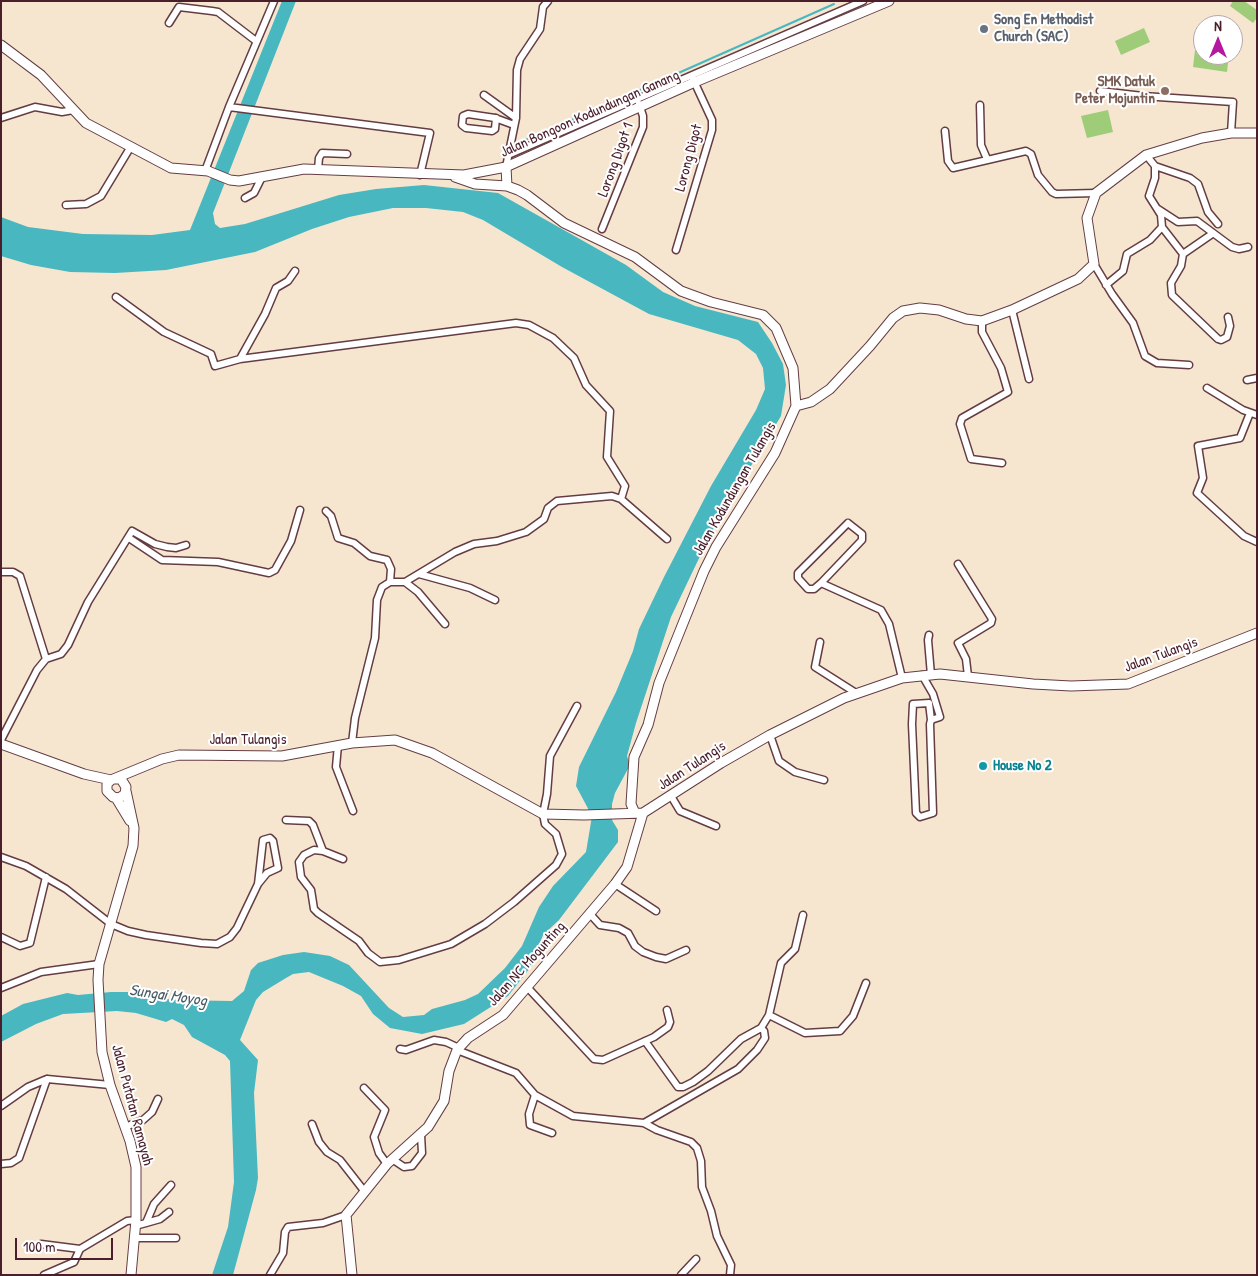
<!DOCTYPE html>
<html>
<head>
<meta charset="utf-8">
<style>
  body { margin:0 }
  #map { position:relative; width:1258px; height:1276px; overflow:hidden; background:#f6e6d0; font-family:"Patrick Hand",sans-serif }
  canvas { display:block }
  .frame { position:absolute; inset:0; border:2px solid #4a1f2b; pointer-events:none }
  .north { position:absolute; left:1193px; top:15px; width:50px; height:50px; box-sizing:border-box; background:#fff; border:1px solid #b7a5aa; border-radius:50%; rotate:0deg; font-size:14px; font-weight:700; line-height:20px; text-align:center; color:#4a1f2b }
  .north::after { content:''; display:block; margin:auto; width:18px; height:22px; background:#b5179e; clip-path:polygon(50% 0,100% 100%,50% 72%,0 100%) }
  .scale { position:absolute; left:15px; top:1238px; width:98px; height:22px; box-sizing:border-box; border:2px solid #4a1f2b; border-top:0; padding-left:6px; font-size:15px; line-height:18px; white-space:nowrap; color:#4a1f2b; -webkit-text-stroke:4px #fff; paint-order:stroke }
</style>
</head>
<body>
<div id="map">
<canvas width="1258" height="1276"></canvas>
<div class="frame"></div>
<div class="north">N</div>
<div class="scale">100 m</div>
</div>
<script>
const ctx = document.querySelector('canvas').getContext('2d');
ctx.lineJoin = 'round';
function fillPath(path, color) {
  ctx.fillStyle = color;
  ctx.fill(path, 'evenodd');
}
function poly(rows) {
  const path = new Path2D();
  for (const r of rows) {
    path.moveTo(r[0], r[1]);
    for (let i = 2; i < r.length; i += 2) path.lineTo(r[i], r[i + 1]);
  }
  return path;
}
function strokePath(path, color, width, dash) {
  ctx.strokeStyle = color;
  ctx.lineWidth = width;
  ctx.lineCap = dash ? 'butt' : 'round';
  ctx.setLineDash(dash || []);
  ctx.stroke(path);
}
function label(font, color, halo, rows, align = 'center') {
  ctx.font = font + ' "Patrick Hand",sans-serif';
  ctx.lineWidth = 4;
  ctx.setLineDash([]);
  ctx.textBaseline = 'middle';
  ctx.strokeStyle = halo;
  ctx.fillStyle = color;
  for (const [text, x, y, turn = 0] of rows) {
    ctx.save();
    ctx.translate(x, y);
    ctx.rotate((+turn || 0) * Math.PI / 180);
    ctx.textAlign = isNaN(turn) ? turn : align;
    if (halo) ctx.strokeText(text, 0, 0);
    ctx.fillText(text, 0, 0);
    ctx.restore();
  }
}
fillPath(poly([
  [1233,1,1244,1,1257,10,1257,18,1253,23,1230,6],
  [1144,28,1150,42,1121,55,1115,41],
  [1195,50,1203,51,1203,55,1229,55,1227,72,1193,67],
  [1108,110,1113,132,1087,138,1081,116]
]), '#9ecc79');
fillPath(poly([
  [282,1,296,1,213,213,215,224,220,228,245,224,339,195,376,189,424,185,498,193,626,265,663,292,695,306,758,322,772,343,783,364,786,385,781,416,712,531,671,617,636,723,627,756,630,765,615,793,612,804,612,820,618,830,618,842,559,920,543,935,530,968,508,996,464,1024,422,1034,390,1028,373,1014,361,996,343,986,309,972,293,974,286,978,263,992,256,1000,240,1040,258,1060,254,1093,258,1178,256,1190,233,1275,212,1275,228,1227,234,1182,230,1061,225,1055,192,1037,184,1025,172,1019,166,1022,136,1013,117,1011,63,1014,36,1024,1,1042,1,1016,23,1004,67,993,78,995,111,992,140,992,172,1000,232,1001,244,991,251,970,258,963,283,955,304,952,330,956,349,965,389,1008,403,1017,424,1015,432,1009,465,1000,478,994,505,968,522,946,539,907,553,886,586,852,592,816,576,786,579,767,616,692,633,651,639,629,664,577,711,486,756,410,765,389,763,368,756,354,738,340,649,314,562,267,483,220,463,212,426,208,393,208,349,217,312,229,255,252,166,270,115,273,70,272,31,265,1,256,1,217,28,227,83,234,152,235,190,230]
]), '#48b7c0');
strokePath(poly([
  [631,94,834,4],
  [615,101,625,97],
  [514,145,597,109]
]), '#48b7c0', 2);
const street = poly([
  [169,23,179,7,212,11,218,12,256,41],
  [1100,91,1143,96,1233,102,1231,133],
  [484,95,516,118],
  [980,105,981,145,987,159],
  [229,107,430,133,420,175],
  [1,118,35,107,62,112,73,110],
  [496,118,495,129,492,131,466,128,462,125,463,116,468,114,495,118,514,125],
  [945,131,948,161,953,168,1026,151,1031,154,1038,175,1052,192,1056,194,1096,193],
  [508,155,863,1],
  [1155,166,1190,178,1198,184,1208,212,1218,224],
  [506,167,516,118,517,70,520,59,540,29,543,7,548,1],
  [318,169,319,158,322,153,347,154],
  [205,171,229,107,274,1],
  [245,198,254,193,262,177],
  [66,205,86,204,101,196,130,148],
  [1158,209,1178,222,1197,221,1232,247,1239,249,1248,247],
  [1162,227,1183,254],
  [602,229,643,127,643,116,639,104],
  [1212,234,1183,254,1181,266,1171,283,1172,295,1218,339,1221,340,1227,337,1230,326,1228,317],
  [676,250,712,130,712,120,693,79],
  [1094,264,1112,294,1133,323,1145,356,1157,363,1189,365],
  [1106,285,1123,271,1127,254,1150,240,1162,227,1161,215,1149,196,1155,178,1155,166,1146,155],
  [116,297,164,332,211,354,215,366,240,359,516,323,529,325,553,338,574,358,586,385,610,411,607,457,625,486,621,499],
  [1012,310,1029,379],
  [982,321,982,332,1001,368,1008,392,962,418,960,424,971,459,1002,463],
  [240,359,265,314,276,288,288,281,295,271],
  [1247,380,1257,378],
  [1207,388,1243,410,1257,415],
  [1250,413,1240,438,1198,446,1203,478,1197,493,1244,536,1257,542],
  [326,511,331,516,338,538,354,543,370,556,387,560,391,569,390,582],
  [848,523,862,534,862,540,821,583,814,589,808,589,798,578,798,573,848,523],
  [129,538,162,560,218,562,269,573,275,570,291,541,300,510],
  [958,564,992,619,991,623,958,643,966,659,968,676],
  [1,572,13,572,20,576,46,659],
  [419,574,470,588,495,600],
  [405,582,418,592,445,624],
  [821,583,881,610,889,624,902,678],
  [929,635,928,640,931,675],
  [820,642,815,667,856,693],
  [922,675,933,694,940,717,931,720,930,724,933,813,920,817,916,813,912,724,913,704,929,703,931,720],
  [770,735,779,761,795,772,824,780],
  [1,740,37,670,46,659,61,654,68,645,88,602,132,531,155,544,167,547,176,548,186,545],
  [352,743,355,718,375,638,377,600,382,587,390,582,405,582,455,552,474,544,497,541,526,532,544,519,548,508,557,501,612,496,621,499,667,539],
  [338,745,336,767,353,811],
  [671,796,680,811,716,826],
  [286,820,309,821,313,825,323,851],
  [1,857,26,866,66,889,111,924,128,931,146,935,201,943,217,944,230,937,237,928,258,884,263,840,270,838,273,841,278,868,267,873,258,884],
  [343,859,323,851,314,850,304,855,299,862,301,877,311,890,314,909,318,913,359,941,368,953,380,962,399,960,451,944,485,924,514,902,556,865,562,854,556,834,545,824,543,814,547,794,550,756,577,706],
  [615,884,656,911],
  [590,914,600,925,619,928,628,933,635,946,643,952,656,957,666,959,686,950],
  [1,937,20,946,30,943,46,877],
  [1,988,41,972,99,964],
  [528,988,594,1059,603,1060,654,1037,668,1027,670,1022,667,1010],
  [769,1015,805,1033,840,1031,853,1016,866,983],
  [645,1041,678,1087,683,1087,693,1082,708,1071,741,1039,761,1028,769,1015,781,963,795,949,803,915],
  [400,1049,406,1050,434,1040,446,1042,459,1048],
  [457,1050,516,1073,535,1095,573,1116,644,1123,657,1130,691,1142,697,1148,701,1161,702,1187,711,1211,717,1236,731,1265,730,1275],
  [364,1088,385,1110,374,1137,379,1153,387,1164],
  [535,1095,529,1114,530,1125,552,1133],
  [1,1106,28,1087,47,1079,110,1085],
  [644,1123,738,1069,757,1050,765,1038,764,1031,761,1028],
  [312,1124,319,1142,327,1152,340,1160,365,1192],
  [125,1127,143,1120,152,1112,158,1099],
  [392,1159,404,1167,412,1166,422,1153,421,1135],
  [1,1164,11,1163,19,1158,47,1079],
  [146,1223,160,1219,169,1212],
  [135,1226,146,1223,154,1204,171,1185],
  [134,1238,176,1238],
  [41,1244,80,1249,127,1221,136,1220],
  [44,1275,74,1262,80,1249],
  [270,1275,283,1253,285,1232,288,1227,323,1223,346,1215],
  [681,1275,696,1259]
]);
const secondary = poly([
  [1,45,41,75,86,123,171,168,208,171,230,180,239,181,304,169,464,175,506,167,695,82,889,1],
  [506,167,507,186],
  [455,177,475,184,507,186,518,190,527,195,564,223,635,257,681,291,711,302,763,315,776,328,793,368,796,406,775,453,716,547,704,571,659,683,648,725,634,757,631,804,635,813],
  [796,406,811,402,830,389,870,346,893,318,903,311,920,308,939,310,966,319,982,321,1012,310,1078,279,1094,264,1087,218,1096,193,1146,155,1202,138,1231,133,1257,133],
  [1,744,84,774,111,780],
  [114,779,121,779,126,787,125,794,119,798,113,797,107,791,107,784,111,780,162,759,179,755,282,756,352,743,395,740,432,753,543,814,584,815,643,813,721,763,770,735,844,698,902,678,940,674,1033,684,1071,686,1128,684,1257,633],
  [126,791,134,828,133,846,99,964,98,980,102,1052,110,1085,130,1141,136,1167,136,1220,131,1275],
  [116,798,130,821],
  [352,1275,346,1215,387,1164,428,1127,444,1101,449,1071,457,1050,468,1038,503,1015,615,884,627,867,643,813]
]);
strokePath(street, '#643d44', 9);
strokePath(secondary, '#643d44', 11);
strokePath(street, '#fff', 6);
strokePath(secondary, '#fff', 9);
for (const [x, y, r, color] of [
  [984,29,5,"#6b7280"],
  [1165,91,5,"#8d6e63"],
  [983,766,5,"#0f9aa8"]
]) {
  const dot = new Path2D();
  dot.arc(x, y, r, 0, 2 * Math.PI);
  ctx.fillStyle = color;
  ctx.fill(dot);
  strokePath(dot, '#fff', 2);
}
label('bold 15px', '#5b616d', '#fff', [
  ["Song En Methodist",994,20],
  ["Church (SAC)",994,37]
], 'left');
label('bold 15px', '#785e54', '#fff', [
  ["SMK Datuk",1155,82],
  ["Peter Mojuntin",1155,99]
], 'right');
label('15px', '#4a1f2b', '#fff', [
  ["Jalan Bongoon Kodundungan Ganang",590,114,-24],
  ["Lorong Digot",689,158,-75],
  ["Lorong Digot 1",616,160,-70],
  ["Jalan Kodundungan Tulangis",735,489,-60],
  ["Jalan Tulangis",1161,655,-20],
  ["Jalan Tulangis",248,740],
  ["Jalan Tulangis",692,766,-33],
  ["Jalan NC Mogunting",527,964,-48],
  ["Jalan Putatan Ramayah",132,1105,75]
]);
label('bold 15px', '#0d838f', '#fff', [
  ["House No 2",993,766]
], 'left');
label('italic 16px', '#495c67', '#fff', [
  ["Sungai Moyog",168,996,8]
]);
</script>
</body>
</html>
